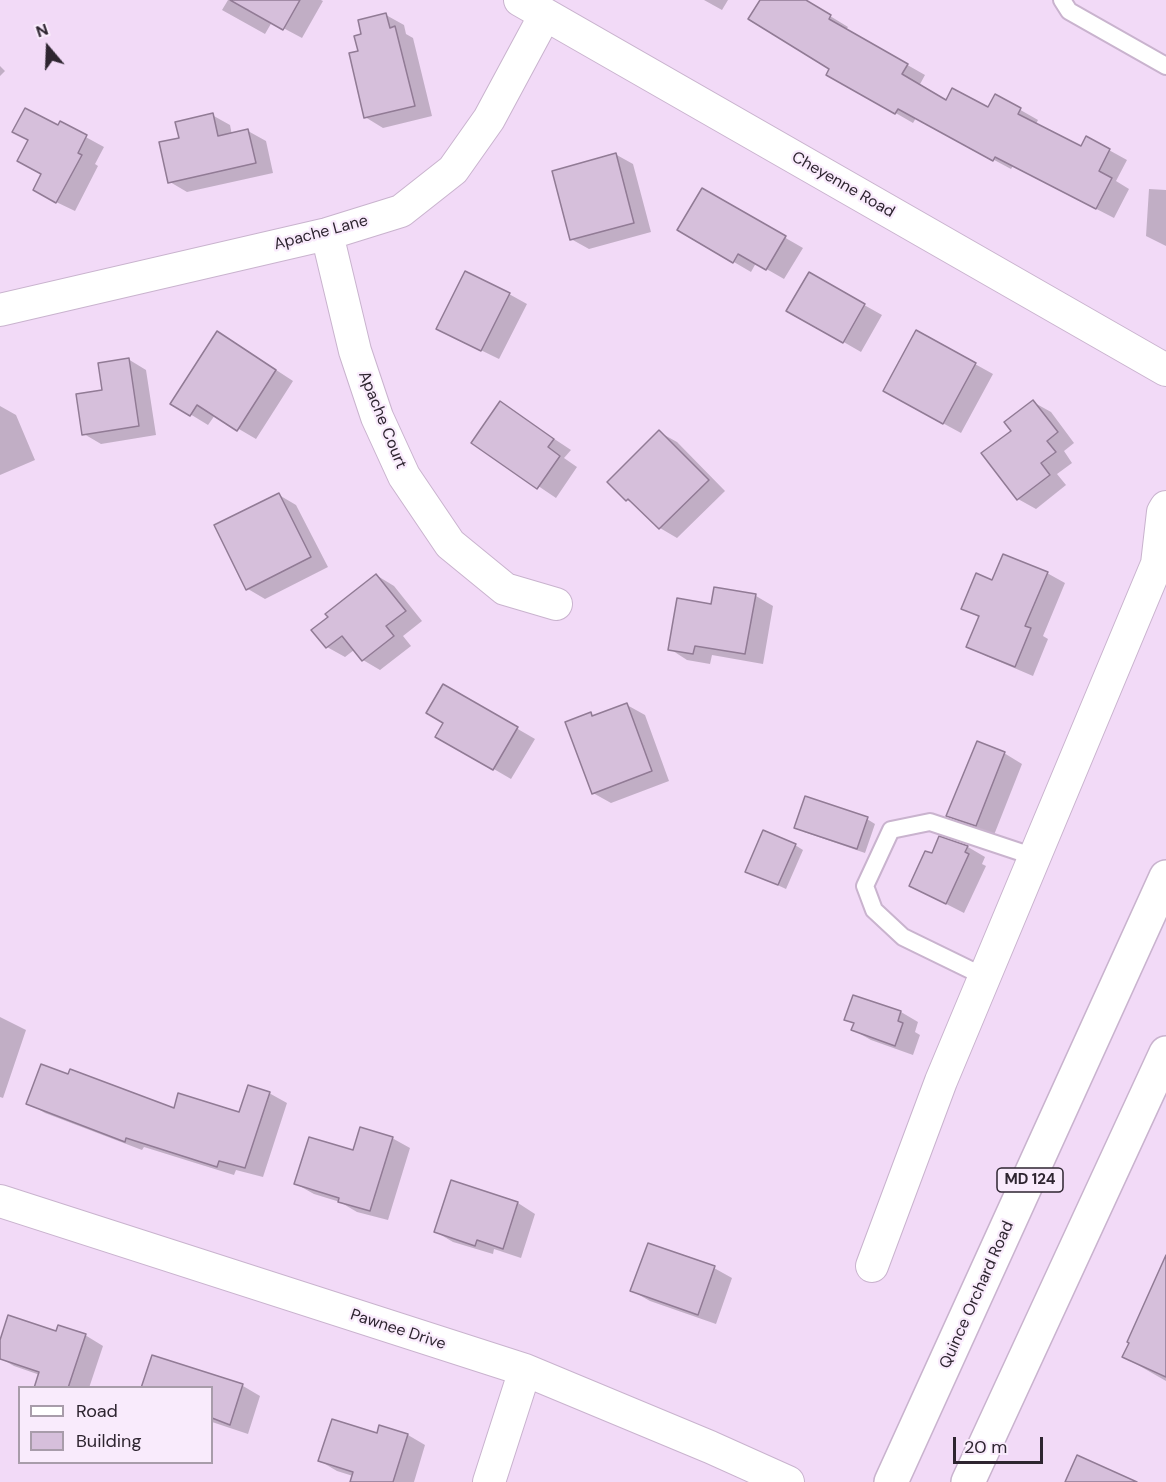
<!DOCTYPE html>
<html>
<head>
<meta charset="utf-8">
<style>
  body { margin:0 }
  #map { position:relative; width:1166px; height:1482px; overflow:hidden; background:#f2daf7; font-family:"DM Sans",sans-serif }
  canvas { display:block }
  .legend { position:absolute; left:18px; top:1386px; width:195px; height:78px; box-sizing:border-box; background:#f9ebfc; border:2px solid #a89caa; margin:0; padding:8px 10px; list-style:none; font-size:18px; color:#2e2530 }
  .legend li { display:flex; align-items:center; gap:12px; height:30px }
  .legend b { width:30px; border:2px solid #a89caa }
  .north { position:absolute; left:18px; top:18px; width:60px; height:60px; -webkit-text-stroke:4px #f9ebfc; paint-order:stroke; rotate:341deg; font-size:16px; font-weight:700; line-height:24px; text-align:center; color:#2e2530 }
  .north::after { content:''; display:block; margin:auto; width:21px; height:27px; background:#2e2530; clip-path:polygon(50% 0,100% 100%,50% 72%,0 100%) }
  .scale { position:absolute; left:953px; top:1437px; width:90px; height:27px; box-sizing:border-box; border:3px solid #2e2530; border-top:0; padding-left:8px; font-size:18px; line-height:21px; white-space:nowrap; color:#2e2530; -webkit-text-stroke:4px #f9ebfc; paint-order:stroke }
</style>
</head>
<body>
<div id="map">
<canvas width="1166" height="1482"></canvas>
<ul class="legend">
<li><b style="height:8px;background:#fff"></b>Road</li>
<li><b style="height:16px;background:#d6bfdb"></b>Building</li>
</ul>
<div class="north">N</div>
<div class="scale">20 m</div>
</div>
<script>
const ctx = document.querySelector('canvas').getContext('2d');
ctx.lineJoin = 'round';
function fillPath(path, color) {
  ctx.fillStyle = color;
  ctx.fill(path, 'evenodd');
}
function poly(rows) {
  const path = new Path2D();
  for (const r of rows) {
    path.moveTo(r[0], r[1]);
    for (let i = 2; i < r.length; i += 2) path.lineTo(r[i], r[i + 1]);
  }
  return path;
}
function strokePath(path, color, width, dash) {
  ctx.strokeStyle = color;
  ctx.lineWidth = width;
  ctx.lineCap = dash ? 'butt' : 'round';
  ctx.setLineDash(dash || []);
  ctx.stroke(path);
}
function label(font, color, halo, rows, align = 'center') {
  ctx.font = font + ' "DM Sans",sans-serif';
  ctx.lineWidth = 4.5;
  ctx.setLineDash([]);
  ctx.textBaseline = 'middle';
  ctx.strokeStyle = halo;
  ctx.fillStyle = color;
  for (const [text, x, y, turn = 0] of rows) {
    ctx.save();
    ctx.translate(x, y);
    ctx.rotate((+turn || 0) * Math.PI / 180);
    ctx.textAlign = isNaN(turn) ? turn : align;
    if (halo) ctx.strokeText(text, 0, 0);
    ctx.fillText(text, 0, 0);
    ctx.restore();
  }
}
fillPath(poly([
  [228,0,321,0,323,1,302,38,272,22,265,34,222,10],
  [704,0,728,0,722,10],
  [762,0,804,0,848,27,846,30,925,75,919,86,946,102,989,109,996,96,1038,120,1036,124,1082,148,1087,138,1127,160,1116,181,1129,189,1114,218,1013,166,1011,169,916,118,913,123,828,74,831,68],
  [386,15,404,25,406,34,413,38,432,116,383,128,365,117,360,52],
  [0,66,5,71,0,76],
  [212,115,230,125,232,135,248,131,266,141,273,173,187,192,170,182,180,139],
  [60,123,104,147,95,164,98,166,75,211,52,200,29,141,58,127],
  [615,154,633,164,651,232,589,249,571,239],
  [1149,189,1166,190,1166,246,1146,236],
  [702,190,803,248,784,279,756,263,751,272,679,230],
  [809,274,882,315,861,352,788,310],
  [509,294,527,304,499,359,456,338],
  [917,332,993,374,961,433,902,401],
  [235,343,293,381,256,439,215,415,208,425,172,403],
  [128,359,146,370,156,435,101,444,84,434,104,391],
  [1033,402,1051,412,1074,443,1064,451,1072,463,1057,474,1066,485,1036,509,1018,499,1013,431],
  [500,403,571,450,564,458,577,467,556,498,473,442],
  [0,406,16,415,35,460,0,475],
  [659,432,677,442,725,491,677,538,660,528,638,506,627,500],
  [279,495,296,505,328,567,265,599,248,589],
  [1047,573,1065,583,1043,636,1048,639,1033,676,986,656,968,646,980,618,963,608,993,582],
  [376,575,394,586,422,621,403,636,411,646,380,670,363,660,354,650,345,657,327,647],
  [756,596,773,606,763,664,712,655,710,664,687,660,670,649,712,606],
  [444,686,535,739,511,779,437,736,445,722],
  [627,705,645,715,669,781,611,803,593,793,591,714,595,716],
  [1004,753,1022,764,994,835,966,826,948,816],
  [867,819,875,824,865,853,804,832,796,827],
  [940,838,968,847,985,857,982,864,986,866,964,913,911,886,933,855],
  [795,845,803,850,786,889,747,871],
  [901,1012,918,1022,915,1032,920,1035,913,1055,871,1040,853,1030,855,1024,846,1019],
  [0,1017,26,1030,3,1098,0,1097],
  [269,1093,287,1103,263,1177,236,1170,234,1175,144,1147,142,1150,45,1113,28,1103,240,1113],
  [392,1138,410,1148,388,1220,357,1212,340,1202,314,1194,296,1184,354,1152],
  [452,1182,518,1203,535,1214,521,1258,494,1249,493,1254,453,1242,436,1232],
  [1166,1262,1166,1381,1124,1357],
  [714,1268,732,1278,716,1324,650,1301,632,1291],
  [85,1335,103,1346,89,1388,35,1388,40,1375,14,1366,0,1358,0,1345],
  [153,1357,243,1386,260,1396,248,1434,212,1422,212,1388],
  [380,1427,408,1435,425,1445,414,1482,351,1482,353,1476,337,1471,320,1461,378,1435]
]), '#0003');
const building = poly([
  [230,0,300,0,283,30,230,0],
  [760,0,806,0,831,15,829,19,908,64,902,74,946,100,952,88,988,107,995,94,1021,108,1018,114,1081,146,1086,136,1110,149,1099,171,1112,178,1096,209,995,157,993,161,898,109,895,114,826,75,829,69,748,19,760,0],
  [386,13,390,28,395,26,415,106,364,118,349,53,358,51,354,36,361,34,358,20,386,13],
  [25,108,58,125,60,121,87,135,78,153,82,155,56,203,33,190,41,174,17,161,28,140,12,132,25,108],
  [213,113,218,136,248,129,256,163,168,183,159,142,179,138,175,122,213,113],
  [616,153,634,223,570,240,552,171,616,153],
  [702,188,786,236,766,270,738,254,733,263,677,230,702,188],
  [465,271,510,293,481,351,436,329,465,271],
  [809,272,865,304,843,343,786,311,809,272],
  [916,330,976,363,943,424,883,391,916,330],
  [217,331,276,370,237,431,197,405,190,416,170,404,217,331],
  [129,358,139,426,82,435,76,394,102,390,98,363,129,358],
  [1033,400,1058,432,1047,441,1056,452,1041,463,1050,475,1017,500,981,453,1011,431,1004,422,1033,400],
  [500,401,554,439,548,447,560,456,537,489,471,443,500,401],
  [659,430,709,480,659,529,628,499,626,501,607,482,659,430],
  [279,493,311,557,246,590,214,525,279,493],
  [1003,554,1048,572,1025,626,1031,628,1015,667,966,647,979,616,961,609,976,573,992,580,1003,554],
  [376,574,406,611,386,626,394,636,362,661,342,636,326,648,311,630,328,617,325,614,376,574],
  [714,587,756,594,745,654,695,646,693,654,668,650,677,598,711,604,714,587],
  [443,684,518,727,493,770,435,737,443,723,426,713,443,684],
  [627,703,652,771,592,794,565,722,591,712,592,716,627,703],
  [977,741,1005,752,976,826,946,816,977,741],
  [805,796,868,817,857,849,794,828,805,796],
  [763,830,796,844,778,885,745,872,763,830],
  [939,836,968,846,965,852,969,854,946,904,909,886,925,851,932,853,939,836],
  [853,995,901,1011,898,1021,903,1023,895,1046,851,1030,854,1023,844,1020,853,995],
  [41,1064,68,1074,70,1069,174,1108,178,1093,239,1112,248,1085,270,1092,245,1168,219,1161,217,1167,126,1138,125,1142,26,1104,41,1064],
  [360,1127,393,1137,370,1211,338,1202,339,1198,294,1184,309,1137,353,1150,360,1127],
  [451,1180,518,1202,503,1249,477,1240,475,1246,434,1232,451,1180],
  [648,1243,715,1266,698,1315,630,1291,648,1243],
  [1166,1255,1166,1377,1122,1357,1129,1343,1127,1342,1166,1255],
  [8,1315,56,1331,58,1325,86,1334,68,1388,34,1388,39,1372,0,1359,0,1340,8,1315],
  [152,1355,243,1384,230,1425,212,1418,212,1388,141,1388,152,1355],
  [332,1419,377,1433,379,1425,408,1434,393,1482,350,1482,353,1472,318,1461,332,1419],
  [1077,1455,1137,1482,1065,1482,1077,1455]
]);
fillPath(building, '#d6bfdb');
strokePath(building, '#917b95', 1.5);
const service = poly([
  [1062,0,1069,11,1166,66],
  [985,977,903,937,874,910,865,886,891,830,930,822,1035,857]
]);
const minor = poly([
  [520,0,1166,370],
  [327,234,355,351,377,417,404,476,450,544,505,589,556,604],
  [0,310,327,234,401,211,453,170,489,119,545,15],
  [0,1201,525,1370,710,1447,788,1482],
  [872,1266,941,1081,1157,564,1163,512,1166,507],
  [489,1482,525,1370]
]);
const primary = poly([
  [891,1482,1166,877],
  [968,1482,1166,1053]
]);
strokePath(service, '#c9b3ce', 20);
strokePath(minor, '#c9b3ce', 34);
strokePath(primary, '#c9b3ce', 36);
strokePath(service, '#fff', 16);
strokePath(minor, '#fff', 32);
strokePath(primary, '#fff', 33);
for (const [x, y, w] of [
  [1030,1180,66]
]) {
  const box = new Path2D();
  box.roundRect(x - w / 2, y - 12, w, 24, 4.5);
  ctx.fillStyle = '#f9ebfc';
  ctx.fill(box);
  strokePath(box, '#2e2530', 1.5);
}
label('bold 15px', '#2e2530', null, [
  ["MD 124",1030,1180]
]);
label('16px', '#2e2530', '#f9ebfc', [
  ["Cheyenne Road",843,185,30],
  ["Apache Lane",321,233,-15],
  ["Apache Court",382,420,68],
  ["Quince Orchard Road",977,1295,-66],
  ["Pawnee Drive",398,1330,18]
]);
</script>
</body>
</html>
